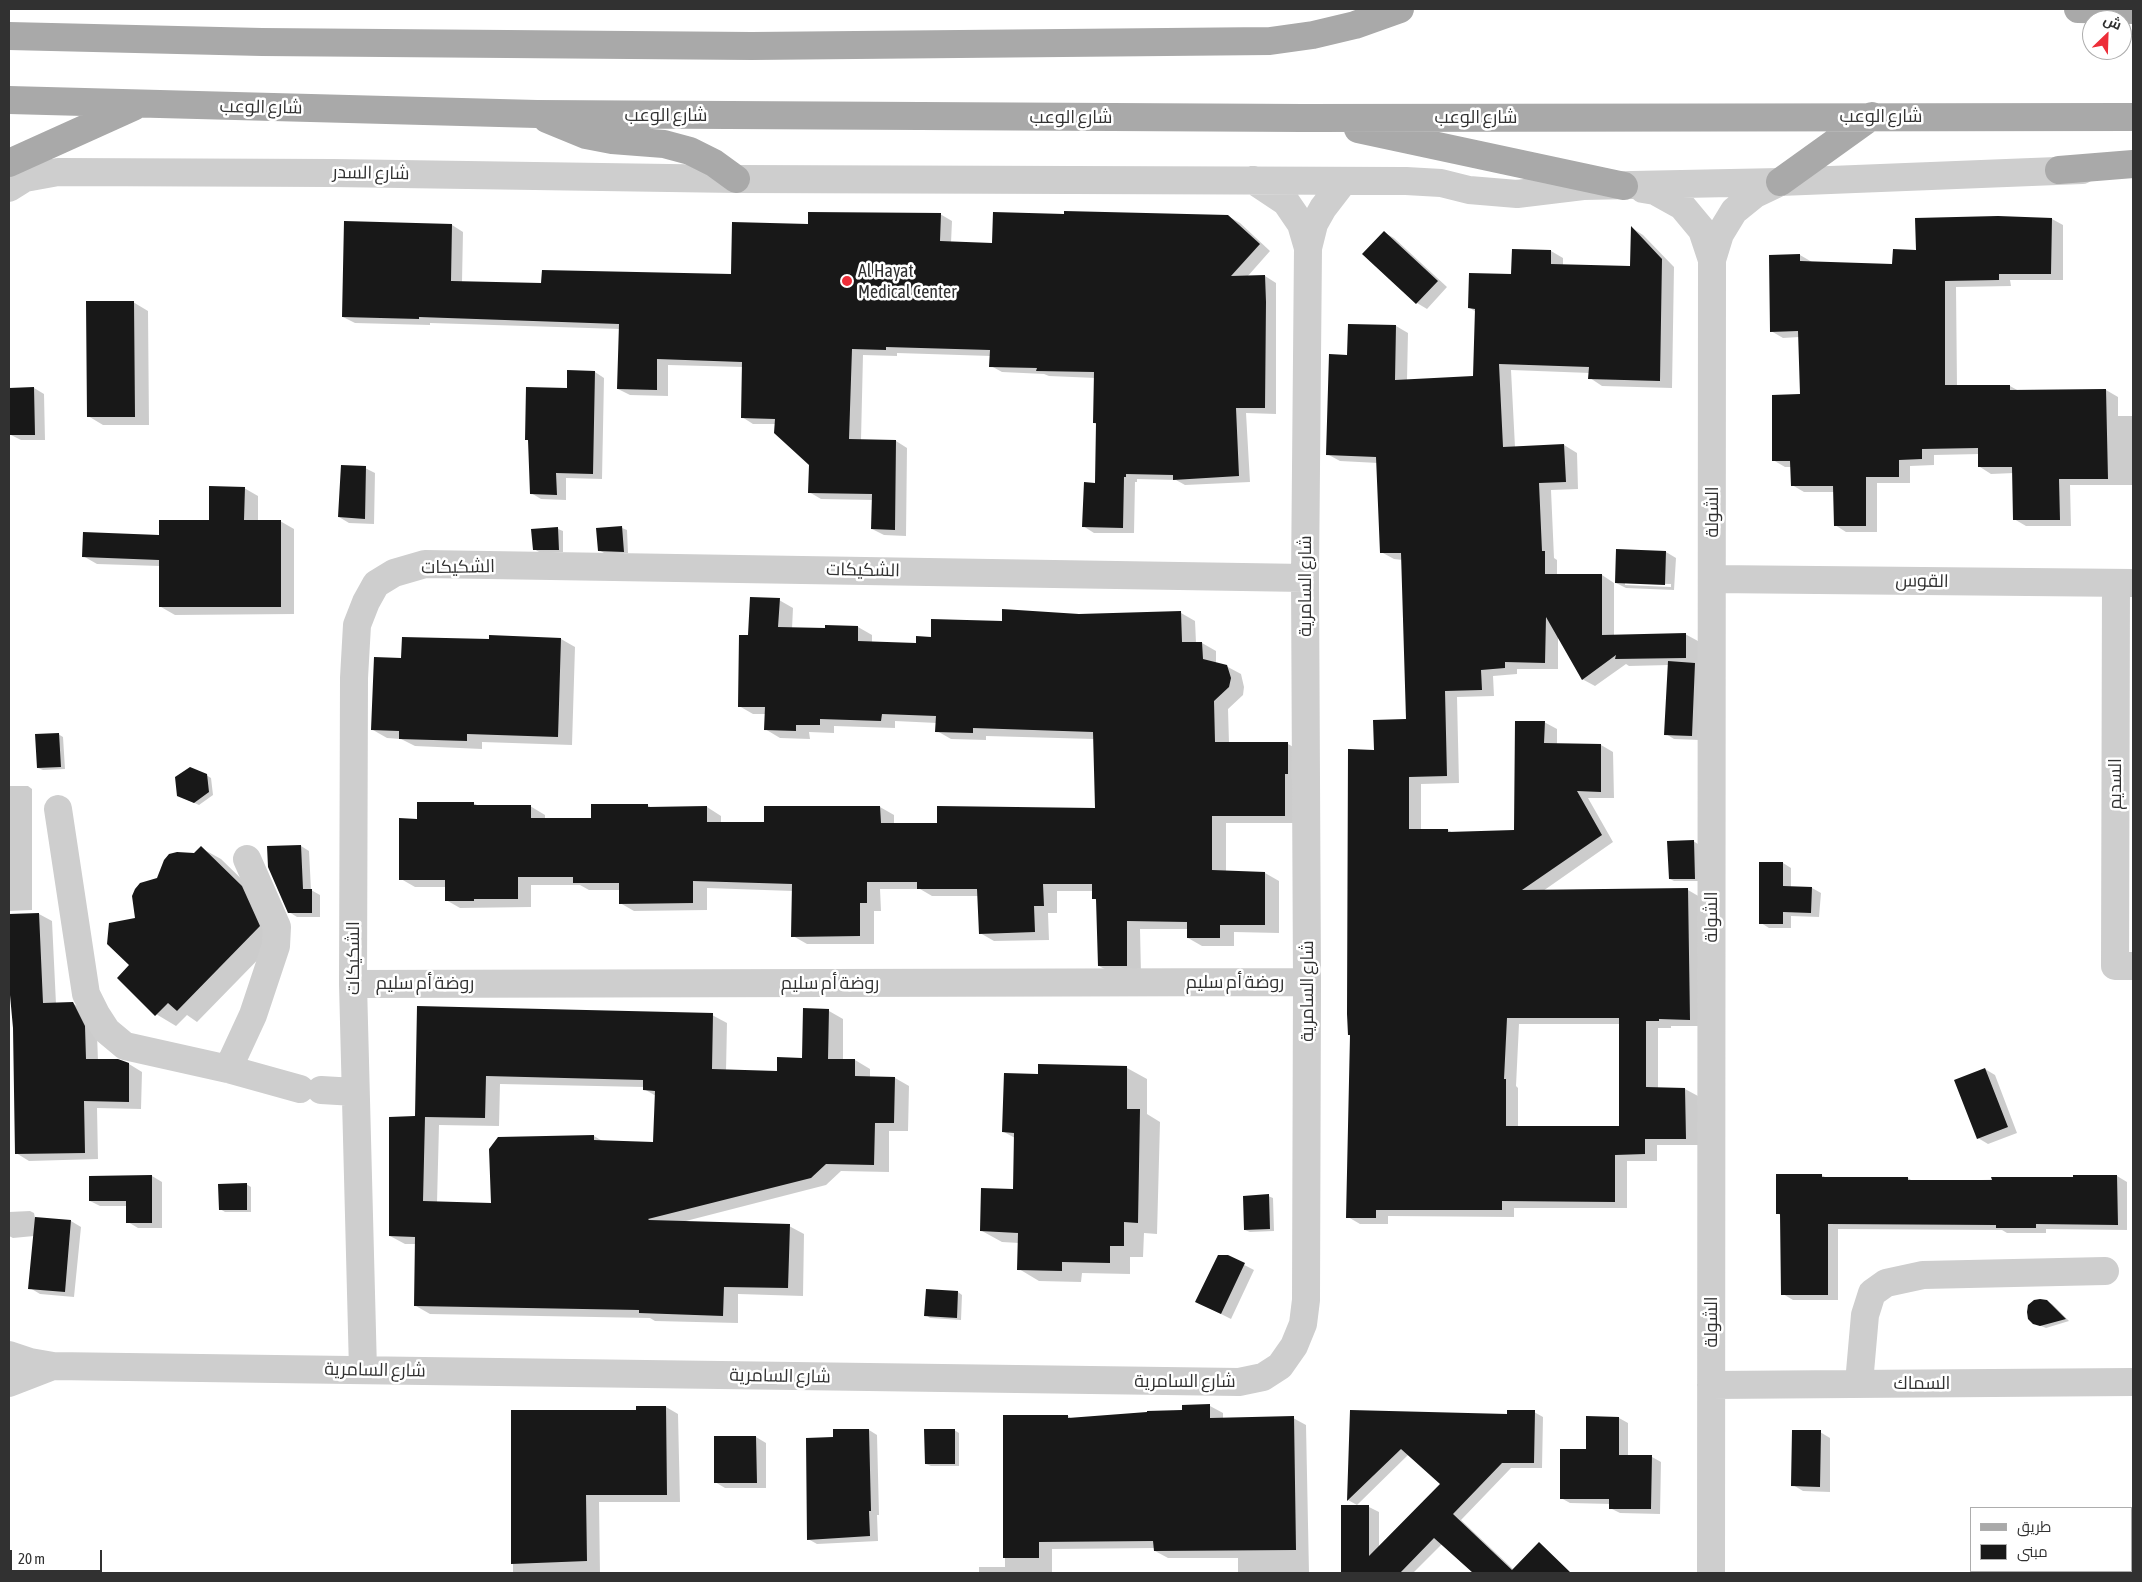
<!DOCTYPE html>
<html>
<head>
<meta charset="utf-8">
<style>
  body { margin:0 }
  #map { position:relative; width:2142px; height:1582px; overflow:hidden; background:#fff; font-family:"Asap Condensed",Cairo,sans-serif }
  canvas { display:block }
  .frame { position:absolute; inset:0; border:10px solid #313131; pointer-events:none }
  .legend { position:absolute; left:1970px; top:1507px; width:162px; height:65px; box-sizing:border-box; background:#fff; border:1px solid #adadad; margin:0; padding:6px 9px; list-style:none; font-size:15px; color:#313131 }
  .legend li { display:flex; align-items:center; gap:10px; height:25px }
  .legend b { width:25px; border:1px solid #adadad }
  .north { position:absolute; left:2082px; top:10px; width:50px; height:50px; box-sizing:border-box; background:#fff; border:1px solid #adadad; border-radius:50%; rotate:24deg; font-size:14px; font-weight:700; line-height:20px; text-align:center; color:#313131 }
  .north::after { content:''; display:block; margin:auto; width:18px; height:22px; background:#ed2e39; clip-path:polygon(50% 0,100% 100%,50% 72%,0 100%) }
  .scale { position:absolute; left:10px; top:1550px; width:92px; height:22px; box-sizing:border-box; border:2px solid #313131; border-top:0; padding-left:6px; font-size:15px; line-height:18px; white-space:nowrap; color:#313131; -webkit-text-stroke:4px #fff; paint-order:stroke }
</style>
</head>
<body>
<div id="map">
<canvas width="2142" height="1582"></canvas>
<div class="frame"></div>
<ul class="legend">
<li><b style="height:6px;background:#a9a9a9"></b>طريق</li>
<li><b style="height:14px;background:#181818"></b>مبنى</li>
</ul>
<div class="north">ش</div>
<div class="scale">20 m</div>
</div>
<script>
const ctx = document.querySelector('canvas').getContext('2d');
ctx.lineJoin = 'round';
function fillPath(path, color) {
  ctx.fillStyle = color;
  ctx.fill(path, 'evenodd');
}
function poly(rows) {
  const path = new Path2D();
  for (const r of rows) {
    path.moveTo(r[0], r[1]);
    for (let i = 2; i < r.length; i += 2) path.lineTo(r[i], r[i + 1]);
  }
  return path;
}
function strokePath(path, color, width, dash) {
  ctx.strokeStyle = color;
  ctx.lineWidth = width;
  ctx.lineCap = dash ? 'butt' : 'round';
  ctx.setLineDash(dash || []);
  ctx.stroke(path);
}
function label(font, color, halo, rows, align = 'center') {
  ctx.font = font + ' "Asap Condensed",Cairo,sans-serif';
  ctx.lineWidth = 5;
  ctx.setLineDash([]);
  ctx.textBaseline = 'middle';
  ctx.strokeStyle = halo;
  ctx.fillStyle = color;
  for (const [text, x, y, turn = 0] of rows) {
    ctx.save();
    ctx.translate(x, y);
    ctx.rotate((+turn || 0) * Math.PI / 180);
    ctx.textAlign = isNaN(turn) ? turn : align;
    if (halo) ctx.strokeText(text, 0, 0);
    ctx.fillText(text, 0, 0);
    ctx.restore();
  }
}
fillPath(poly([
  [940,214,952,221,951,243,993,244,1228,216,1240,223,1270,251,1247,277,1265,276,1276,283,1276,414,1246,413,1250,482,1185,485,1176,480,1137,479,1137,482,1135,482,1134,533,1094,533,1083,526,1096,484,1098,425,1094,423,1096,378,1049,376,1044,374,1002,372,991,366,991,356,897,353,897,356,863,355,861,440,896,441,907,448,906,536,884,535,872,529,873,500,821,499,809,492,810,464,776,424,753,424,742,417,743,367,668,365,668,396,630,395,618,389,620,329,430,323,430,325,355,323,343,317,452,225,463,232,462,282,543,285,732,276,809,225],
  [2052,219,2063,225,2063,280,2010,280,2011,286,1956,287,1957,386,2010,386,2019,391,2106,390,2118,397,2118,416,2133,416,2133,485,2070,485,2071,526,2026,526,2014,519,2014,473,1991,474,1980,467,1980,454,1934,455,1934,465,1910,466,1910,483,1877,483,1877,532,1846,532,1835,525,1835,492,1804,492,1792,485,1792,467,1785,467,1773,460,1801,396,1799,337,1783,338,1771,331,1800,255,1812,262,1894,266,1917,251],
  [1632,228,1643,235,1674,267,1672,388,1602,386,1590,378,1590,373,1511,370,1515,447,1564,445,1577,453,1578,489,1551,490,1554,558,1557,560,1557,575,1602,575,1614,583,1614,636,1685,634,1698,641,1698,666,1703,669,1700,740,1674,739,1666,734,1669,665,1629,666,1626,664,1595,686,1582,679,1558,636,1558,669,1517,669,1517,674,1493,676,1494,696,1457,697,1459,783,1421,784,1421,830,1448,830,1453,833,1515,831,1544,722,1557,729,1557,745,1601,745,1613,752,1614,798,1588,798,1613,842,1543,891,1688,890,1700,897,1702,1026,1671,1026,1671,1028,1658,1028,1658,1089,1685,1089,1698,1096,1698,1145,1657,1145,1657,1161,1627,1161,1627,1208,1514,1208,1514,1217,1388,1216,1388,1224,1360,1224,1348,1217,1351,1036,1349,1035,1375,752,1407,721,1403,560,1394,559,1381,552,1378,463,1340,461,1327,454,1348,356,1396,326,1408,333,1407,380,1475,378,1476,312,1470,308,1512,275,1551,251,1563,258,1563,266,1631,267],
  [1519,1024,1621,1024,1620,1127,1518,1127,1518,1088,1516,1086],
  [1385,233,1394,238,1447,287,1427,309,1417,303],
  [133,302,148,311,149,425,103,425,88,416],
  [595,372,604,378,602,479,566,478,566,500,541,499,531,493,529,441,526,439,568,390],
  [34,388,44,394,45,440,21,440,11,435],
  [365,468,375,473,374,524,349,523,339,517],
  [244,488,258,496,258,521,280,521,294,529,294,614,175,615,161,607,160,566,97,564,83,556,210,521],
  [622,528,627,530,628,553,604,553,599,550],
  [558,529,563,531,563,552,539,552,534,549],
  [1617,550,1666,552,1676,558,1674,590,1626,588,1616,583],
  [1625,583,1671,584,1671,587,1625,585],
  [779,600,793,608,792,629,826,630,858,627,872,635,872,642,917,644,932,638,1003,623,1079,615,1181,613,1195,621,1196,643,1202,643,1216,651,1216,663,1226,666,1241,674,1244,687,1243,695,1228,709,1229,743,1288,744,1302,752,1299,823,1226,823,1226,873,1265,873,1279,881,1279,933,1234,932,1234,946,1202,946,1188,938,1188,929,1140,929,1141,974,1114,974,1099,966,1097,900,1093,898,1093,891,1057,891,1057,913,1048,913,1049,940,994,941,980,933,978,896,932,896,920,889,880,889,881,911,874,911,874,944,807,944,793,936,793,891,707,888,707,910,634,911,620,903,620,890,589,890,580,885,531,885,531,907,460,908,446,900,446,887,415,887,401,879,418,820,473,803,479,806,530,806,545,815,545,820,592,820,647,805,652,808,707,807,721,816,721,823,765,823,880,807,894,815,894,824,938,824,1096,809,1094,739,986,736,986,740,951,739,937,731,937,723,895,721,895,728,834,726,834,733,809,732,810,739,780,738,765,729,766,714,753,714,739,706,749,637],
  [561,639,575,647,572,745,482,742,482,749,415,746,401,739,387,738,373,730,402,659,490,640],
  [58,734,63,737,65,769,43,770,38,768],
  [206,775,211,778,213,795,199,805,183,798],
  [9,786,28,786,32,789,32,910,9,911],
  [1693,841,1698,844,1699,881,1674,881,1670,879],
  [301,846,309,851,311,890,320,895,320,917,297,917,289,912,268,847],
  [201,848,221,859,262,899,279,938,197,1022,187,1015,176,1026,156,1014,131,965,137,919,158,879,195,855],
  [1783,863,1791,868,1791,888,1812,888,1821,893,1819,917,1791,916,1791,928,1769,928,1761,923],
  [39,914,52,921,56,1004,72,1003,85,1011,97,1034,98,1061,129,1064,142,1072,141,1109,97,1108,98,1159,29,1161,16,1153,14,1028,12,995,10,994,9,915],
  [419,1007,712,1015,727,1023,726,1071,778,1072,803,1059,829,1011,843,1019,843,1060,855,1060,870,1069,870,1077,895,1078,909,1086,908,1131,889,1131,889,1172,841,1171,826,1185,682,1222,789,1226,804,1234,803,1296,738,1294,738,1323,655,1321,650,1318,430,1314,416,1306,416,1244,405,1244,390,1236,416,1117],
  [500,1084,644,1087,644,1089,656,1096,654,1144,604,1142,594,1136,492,1204,437,1203,439,1125,499,1126],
  [1039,1065,1127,1068,1147,1079,1147,1114,1160,1122,1157,1234,1144,1233,1143,1257,1130,1257,1130,1274,1082,1273,1081,1282,1039,1281,1019,1269,1019,1243,1002,1242,982,1231,1014,1190,1015,1138,1004,1132,1039,1076],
  [1985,1069,1995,1075,2017,1133,1988,1144,1978,1138],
  [1821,1175,1827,1178,1908,1178,1914,1182,2117,1176,2127,1182,2127,1230,2046,1229,2046,1233,2007,1233,2002,1230,1838,1229,1838,1300,1793,1300,1783,1294,1782,1216,1777,1213],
  [152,1176,162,1182,162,1228,138,1228,128,1222,128,1206,100,1206,90,1201],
  [246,1184,251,1187,251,1212,225,1212,220,1209],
  [1268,1196,1273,1198,1274,1231,1250,1232,1245,1230],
  [30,1211,34,1213,35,1218,71,1221,81,1227,74,1297,40,1294,30,1288,34,1236,13,1238,9,1236,9,1212],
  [1227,1256,1254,1270,1231,1319,1197,1302],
  [958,1292,962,1295,961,1320,930,1318,926,1315],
  [2046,1301,2052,1304,2069,1321,2046,1328,2034,1323],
  [1210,1406,1223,1413,1223,1419,1293,1418,1306,1425,1309,1573,1238,1573,1238,1558,1168,1558,1155,1551,1155,1548,1052,1549,1052,1573,979,1573,979,1567,1005,1567,1004,1416,1068,1416,1072,1419,1183,1412],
  [666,1407,678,1414,680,1502,599,1502,600,1573,513,1573,513,1411,637,1412],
  [1351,1411,1508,1415,1534,1412,1543,1417,1542,1468,1511,1468,1461,1520,1515,1571,1512,1573,1474,1573,1442,1544,1413,1573,1396,1573,1379,1557,1379,1573,1343,1573,1343,1507,1369,1507,1379,1512,1379,1548,1442,1484,1409,1454,1357,1505,1348,1500],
  [1619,1418,1628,1423,1628,1456,1652,1457,1661,1462,1660,1514,1620,1513,1610,1508,1611,1504,1570,1503,1561,1498],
  [869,1430,877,1435,879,1515,877,1515,878,1541,817,1544,808,1539,835,1439],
  [954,1430,959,1433,959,1466,931,1466,926,1464],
  [1820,1432,1830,1438,1830,1492,1803,1491,1793,1485],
  [756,1437,766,1443,766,1488,725,1488,715,1482]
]), '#0003');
fillPath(poly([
  [1064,211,1228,215,1260,244,1231,276,1265,275,1266,302,1265,408,1236,408,1239,476,1173,480,1173,475,1126,474,1126,477,1124,477,1123,528,1082,527,1084,482,1095,483,1096,423,1093,423,1094,372,1036,371,1037,368,989,367,990,350,886,347,886,350,852,349,849,439,896,440,895,530,871,529,872,494,808,493,809,465,774,433,775,419,741,418,742,362,657,359,657,390,617,389,619,324,419,317,419,319,342,317,344,221,452,224,451,281,541,283,542,270,731,274,732,222,808,224,808,212,941,213,940,241,992,243,993,212,1064,214],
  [1998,216,2052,218,2051,274,1999,274,1999,280,1945,281,1945,385,2010,385,2010,390,2106,389,2108,479,2059,479,2060,520,2013,520,2012,467,1978,467,1978,448,1922,449,1922,459,1899,460,1899,477,1866,477,1866,526,1834,526,1833,486,1791,486,1790,461,1772,461,1772,395,1800,394,1798,331,1770,332,1769,255,1800,254,1800,261,1892,264,1893,249,1916,250,1915,218],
  [1631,226,1662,259,1660,381,1588,379,1589,367,1499,364,1503,447,1564,444,1566,482,1539,483,1542,551,1545,551,1545,574,1602,574,1602,635,1686,633,1686,658,1615,659,1616,655,1582,680,1546,617,1545,663,1505,662,1505,668,1481,670,1482,690,1445,691,1447,776,1409,777,1409,829,1448,829,1448,832,1514,830,1515,721,1545,721,1544,743,1601,744,1601,792,1577,791,1602,835,1522,890,1688,888,1690,1020,1659,1019,1659,1021,1646,1021,1646,1087,1685,1088,1686,1139,1645,1139,1645,1154,1615,1155,1615,1202,1502,1201,1502,1210,1376,1210,1376,1218,1346,1218,1350,1035,1348,1035,1347,1014,1348,749,1374,750,1373,720,1406,719,1401,553,1380,553,1376,457,1326,455,1329,354,1347,355,1348,324,1396,325,1395,380,1473,376,1475,309,1468,308,1469,273,1511,274,1512,249,1551,250,1551,264,1630,266],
  [1507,1018,1619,1018,1619,1126,1506,1126,1506,1079,1504,1079],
  [1384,231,1438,281,1416,304,1362,254],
  [86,301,134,301,135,417,87,417],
  [567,370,595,371,593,474,556,473,557,495,530,494,528,440,525,440,526,387,567,388],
  [34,387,35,435,10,435,9,388],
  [341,465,366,466,365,519,338,517],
  [209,486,245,487,244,520,281,520,281,607,159,607,159,560,82,557,83,532,159,535,159,520,209,520],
  [622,526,624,552,598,551,596,528],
  [558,527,559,550,533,550,531,529],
  [1616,549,1666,551,1665,585,1615,583],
  [750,597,780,598,778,627,825,628,825,625,858,626,858,641,916,643,916,636,931,637,931,619,1002,621,1002,609,1079,614,1181,611,1182,642,1202,642,1203,659,1227,665,1231,678,1229,687,1214,701,1215,742,1288,742,1288,774,1285,774,1285,816,1212,816,1212,870,1265,872,1265,925,1220,925,1220,938,1187,938,1187,922,1127,921,1127,966,1098,966,1096,899,1092,899,1092,884,1043,884,1044,906,1034,906,1035,932,979,934,977,889,917,889,917,882,867,882,867,903,860,903,860,936,791,937,792,884,693,881,693,903,619,904,619,883,573,883,573,877,518,877,518,899,474,899,474,901,445,901,445,880,399,880,399,818,417,819,417,802,474,802,474,805,531,805,531,818,591,818,591,804,648,804,648,807,707,806,707,822,764,822,764,806,880,806,881,823,937,823,937,806,1095,808,1093,732,973,728,973,733,935,732,936,716,882,714,881,721,820,719,820,725,796,725,796,731,764,730,765,707,738,707,739,635,748,635],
  [489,635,561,638,558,737,467,734,467,741,399,739,399,731,371,730,374,657,401,658,402,637,489,639],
  [1668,661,1695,663,1692,736,1664,735],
  [59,733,61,767,37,768,35,734],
  [190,767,207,774,209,792,194,803,177,796,175,777],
  [1694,840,1695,879,1669,879,1667,841],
  [301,845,303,889,312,889,312,913,288,913,268,867,267,846],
  [201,846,242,886,260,926,177,1011,168,1003,155,1016,117,978,129,965,107,944,109,923,135,918,132,896,135,889,140,883,157,878,164,860,169,854,177,852,194,853],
  [1759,862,1783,862,1783,886,1812,887,1811,913,1783,912,1783,924,1759,924],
  [39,913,43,1003,73,1002,85,1026,86,1059,118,1059,129,1063,129,1102,84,1101,85,1153,15,1154,13,1028,10,995,9,995,9,914],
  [417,1006,713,1013,712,1069,777,1071,777,1057,802,1058,803,1008,829,1009,828,1059,855,1059,855,1076,895,1077,894,1123,875,1123,874,1165,826,1164,811,1178,648,1219,649,1220,790,1224,788,1288,724,1287,723,1316,639,1313,639,1310,414,1306,415,1237,389,1236,389,1117,415,1116],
  [486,1076,643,1080,643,1090,655,1091,653,1142,594,1140,594,1135,498,1137,489,1149,491,1203,423,1201,425,1117,485,1118],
  [1038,1064,1127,1066,1127,1109,1140,1109,1138,1223,1124,1222,1124,1246,1110,1246,1110,1263,1062,1262,1062,1271,1017,1270,1018,1233,980,1231,981,1188,1013,1189,1014,1133,1002,1132,1004,1073,1038,1074],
  [1985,1068,2008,1127,1977,1139,1954,1080],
  [1776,1174,1822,1174,1822,1177,1908,1177,1908,1180,1992,1180,1991,1177,2073,1177,2073,1175,2117,1175,2118,1225,2036,1224,2036,1228,1996,1228,1996,1225,1828,1224,1828,1295,1781,1295,1780,1214,1776,1214],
  [152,1175,152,1223,126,1223,126,1201,89,1201,89,1176],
  [247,1183,247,1210,219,1210,218,1184],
  [1269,1194,1270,1229,1244,1230,1243,1196],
  [35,1217,71,1220,65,1292,28,1289],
  [1218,1255,1228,1255,1245,1263,1221,1314,1195,1302],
  [926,1289,958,1291,957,1318,924,1316],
  [2040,1299,2047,1300,2066,1319,2040,1326,2033,1324,2028,1319,2027,1312,2028,1305,2034,1300],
  [1210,1404,1210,1418,1294,1416,1296,1550,1154,1551,1153,1541,1039,1542,1039,1558,1003,1558,1003,1415,1068,1415,1068,1418,1147,1412,1147,1411,1182,1410,1182,1405],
  [636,1406,666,1406,667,1495,586,1495,587,1561,511,1564,511,1410,636,1410],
  [1350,1410,1507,1414,1507,1410,1535,1410,1534,1463,1502,1463,1453,1514,1512,1570,1539,1542,1571,1573,1473,1573,1434,1538,1400,1573,1341,1573,1341,1505,1369,1505,1369,1556,1440,1484,1401,1449,1347,1501],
  [1586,1416,1619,1417,1619,1455,1652,1455,1651,1509,1609,1509,1609,1499,1560,1499,1560,1449,1586,1449],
  [833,1429,869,1429,871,1511,869,1511,870,1536,807,1540,806,1438,833,1437],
  [924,1429,955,1429,955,1464,925,1464],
  [1792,1430,1821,1430,1820,1487,1791,1486],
  [714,1436,756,1436,757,1483,714,1483]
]), '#181818');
strokePath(poly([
  [1253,180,1286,202,1301,224,1308,248],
  [9,188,25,178,58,172,333,173,736,179,1406,181,1441,183,1469,190,1517,194,1583,186,1780,182,2082,170],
  [1643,189,1655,191,1682,206,1702,230,1712,260],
  [1712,579,2133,583],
  [2116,583,2115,966,2133,966],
  [58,809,86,994,96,1014,107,1031,125,1046,228,1069,300,1089],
  [353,984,1307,982],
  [228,1069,253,1015,276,946,277,927,247,859],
  [321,1090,355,1092],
  [9,1355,30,1362,53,1366,1239,1382,1263,1377,1280,1366,1294,1346,1303,1324,1306,1300,1307,982,1305,578,1308,248,1314,224,1323,208,1343,182],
  [363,1370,353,984,354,678,357,625,366,602,376,584,394,573,425,564,1305,578],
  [9,1383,53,1366],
  [1859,1383,1865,1315,1872,1293,1886,1283,1923,1275,2105,1271],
  [1711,1385,2133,1382],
  [1711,1573,1712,260,1720,234,1734,211,1755,194,1776,184]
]), '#cecece', 28);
strokePath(poly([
  [2078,9,2133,10],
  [9,36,262,42,752,46,1270,41,1313,35,1355,25,1400,9],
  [9,100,537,114,1303,118,2133,117],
  [547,119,586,135,612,140,664,144,690,151,714,163,736,179],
  [1358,129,1624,186],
  [9,163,133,107],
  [2059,170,2133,164],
  [1780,182,1872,116]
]), '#a9a9a9', 28);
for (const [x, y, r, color] of [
  [847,281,6,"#ed2e39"]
]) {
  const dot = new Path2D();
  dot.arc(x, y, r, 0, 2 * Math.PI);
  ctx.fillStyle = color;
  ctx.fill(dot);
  strokePath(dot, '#fff', 2);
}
label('18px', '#313131', '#fff', [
  ["شارع الوعب",261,107,1],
  ["شارع الوعب",666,115],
  ["شارع الوعب",1881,116],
  ["شارع الوعب",1071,117],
  ["شارع الوعب",1476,117],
  ["شارع السدر",371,173,1],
  ["الشولة",1712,512,-90],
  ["الشكيكات",458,567,-1],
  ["الشكيكات",863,570,1],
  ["القوس",1922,581,1],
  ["شارع السامرية",1305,586,-90],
  ["السديم",2115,784,-90],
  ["الشولة",1711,917,-90],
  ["الشكيكات",353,958,-90],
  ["روضة أم سليم",1235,982],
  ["روضة أم سليم",425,983],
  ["روضة أم سليم",830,983],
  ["شارع السامرية",1307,991,-90],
  ["الشولة",1711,1322,-90],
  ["شارع السامرية",375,1370,1],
  ["شارع السامرية",780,1376,1],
  ["شارع السامرية",1185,1381],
  ["السماك",1922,1383]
]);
label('18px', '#313131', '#fff', [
  ["Al Hayat",858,271],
  ["Medical Center",858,292]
], 'left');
</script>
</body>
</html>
